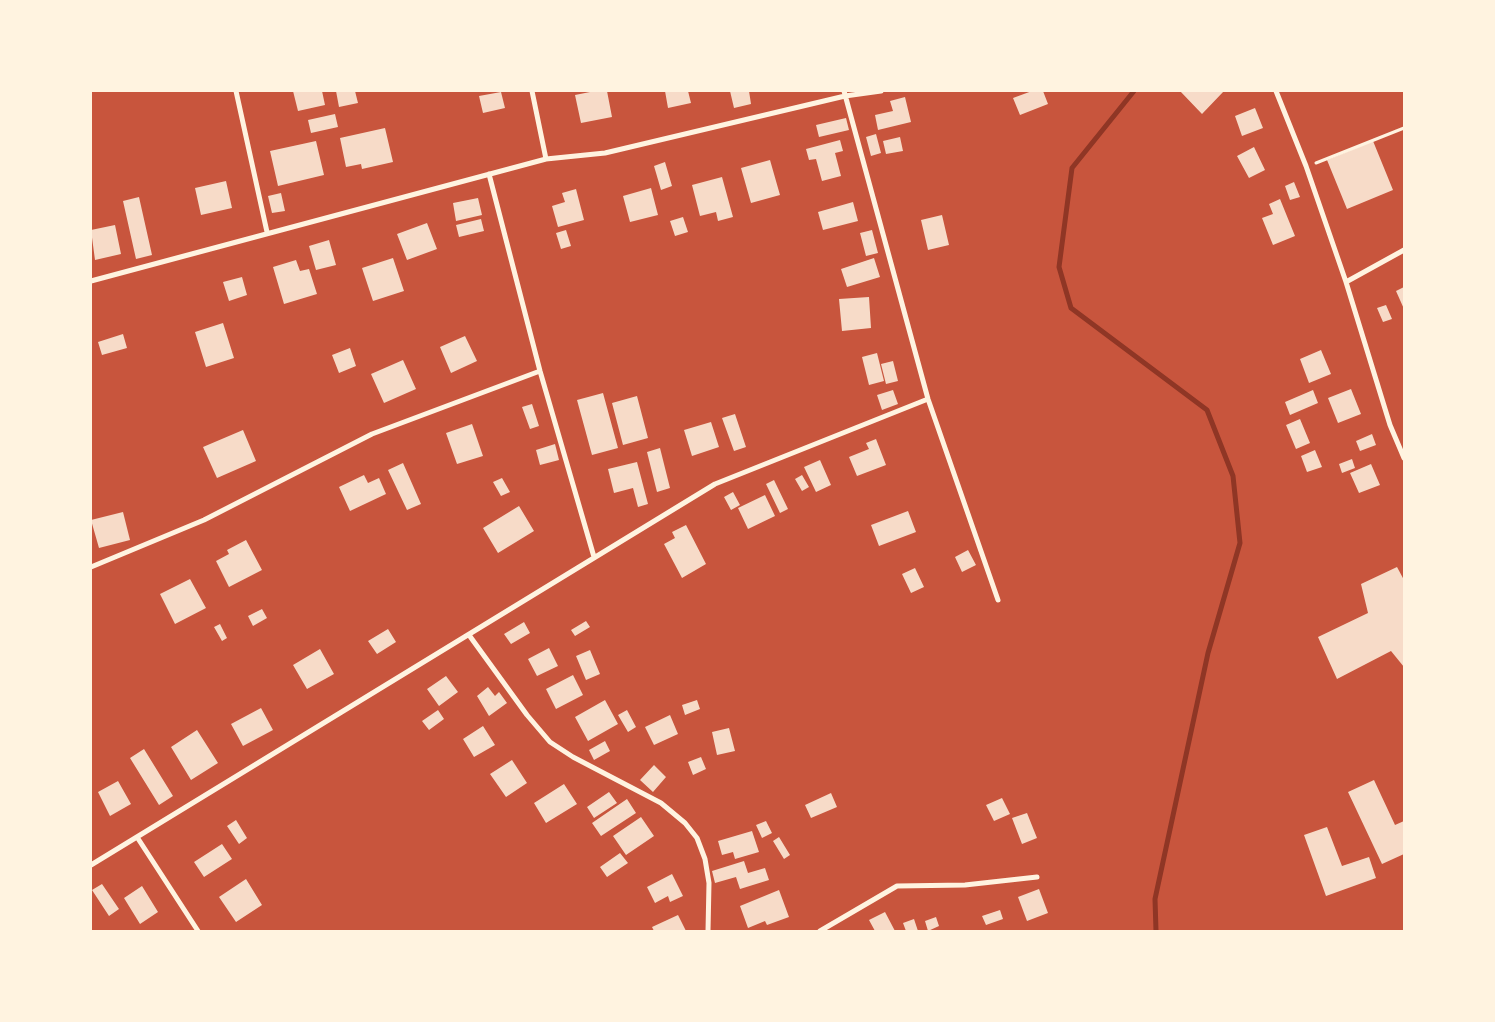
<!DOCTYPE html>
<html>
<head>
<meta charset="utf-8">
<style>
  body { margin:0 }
  #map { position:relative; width:1495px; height:1022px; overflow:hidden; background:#c8553d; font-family:"Nunito Sans",sans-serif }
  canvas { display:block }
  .frame { position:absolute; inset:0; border:92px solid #fff3e0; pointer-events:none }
</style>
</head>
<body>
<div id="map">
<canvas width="1495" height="1022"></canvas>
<div class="frame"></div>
</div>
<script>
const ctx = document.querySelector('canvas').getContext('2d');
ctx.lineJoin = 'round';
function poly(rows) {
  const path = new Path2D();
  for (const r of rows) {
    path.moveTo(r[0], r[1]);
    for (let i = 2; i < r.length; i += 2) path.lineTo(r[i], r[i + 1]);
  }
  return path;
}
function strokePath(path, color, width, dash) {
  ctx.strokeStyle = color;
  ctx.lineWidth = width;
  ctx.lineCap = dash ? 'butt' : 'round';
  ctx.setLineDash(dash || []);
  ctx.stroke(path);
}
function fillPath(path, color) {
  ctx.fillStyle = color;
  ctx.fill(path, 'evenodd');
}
strokePath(poly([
  [1134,91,1072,168,1059,267,1071,308,1207,410,1233,476,1240,543,1208,653,1155,899,1156,931]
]), '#8f3625', 5);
fillPath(poly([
  [293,91,322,91,325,105,298,111],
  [336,91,355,91,358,103,339,107],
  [595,91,607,91,612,117,581,123,575,95],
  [665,91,688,91,691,103,668,108],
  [730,91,749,91,751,104,734,108],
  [1032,91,1043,91,1048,104,1020,115,1013,98],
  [1180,91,1224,91,1202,114],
  [501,92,505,108,483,113,479,96],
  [905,97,911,122,878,130,875,115,893,111,890,101],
  [1255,108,1263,128,1242,136,1235,116],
  [335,114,338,127,311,133,308,120],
  [846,118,849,130,819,137,816,125],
  [385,128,393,162,362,169,361,164,346,167,340,138],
  [876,134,881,153,871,156,866,137],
  [900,137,903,151,886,154,883,141],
  [840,140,843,151,835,153,841,176,822,181,816,159,809,160,806,149],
  [316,141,324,175,278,186,270,151],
  [1373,141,1393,190,1347,209,1327,160],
  [1254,147,1265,170,1249,178,1237,156],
  [770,160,780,195,751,203,741,168],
  [665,162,672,186,661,190,654,166],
  [722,177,733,217,718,221,716,212,700,216,692,185],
  [226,181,232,208,201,215,195,188],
  [1294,182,1300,197,1290,200,1285,186],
  [651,188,658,215,630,222,623,196],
  [576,189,584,220,558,227,552,206,565,202,562,193],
  [281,193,285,211,272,213,268,196],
  [139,197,152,255,136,259,123,201],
  [478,198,482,215,456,221,453,203],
  [1280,199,1295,236,1273,245,1262,218,1273,214,1269,204],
  [853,202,858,221,823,230,818,212],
  [942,215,949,245,928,250,921,220],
  [683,217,688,232,675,236,670,221],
  [481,219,484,231,459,237,456,225],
  [427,223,437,249,407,260,397,234],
  [115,225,121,254,95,260,91,230],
  [566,230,571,246,561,249,556,233],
  [872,230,878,253,866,256,860,233],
  [329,240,336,265,316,270,309,246],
  [393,258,404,291,373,301,362,268],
  [874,258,880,277,847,287,841,269],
  [296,260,300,271,309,269,317,294,284,304,273,267],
  [242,277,247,295,229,301,223,282],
  [1404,287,1404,309,1396,291],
  [869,297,871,328,842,331,839,299],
  [1386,305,1392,319,1383,322,1377,308],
  [223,323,234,358,206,367,195,332],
  [123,334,127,348,102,355,98,342],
  [465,336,477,361,451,373,440,347],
  [350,348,356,366,339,373,332,355],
  [1321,350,1331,374,1309,383,1300,359],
  [877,353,884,381,869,385,862,357],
  [403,360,416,389,384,403,371,374],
  [893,361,898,381,886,384,881,364],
  [1351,389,1361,414,1338,423,1328,398],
  [893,390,898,404,882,410,877,395],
  [1313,390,1318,403,1290,415,1285,402],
  [603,393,618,448,592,455,577,400],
  [637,396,648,438,623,445,612,403],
  [532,404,539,426,530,429,522,407],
  [735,414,746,447,734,451,722,418],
  [1300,419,1310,443,1296,449,1286,425],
  [711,422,719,447,692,456,684,430],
  [472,424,483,456,457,464,446,433],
  [243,430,256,461,217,478,203,447],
  [1372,434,1376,445,1360,451,1356,441],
  [876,439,886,465,857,476,849,457,869,449,866,443],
  [555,444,559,460,540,465,536,450],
  [660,448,670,488,657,492,647,452],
  [1315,450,1322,467,1307,472,1301,456],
  [1352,459,1355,468,1342,473,1339,464],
  [820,460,831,485,816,492,804,467],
  [637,462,648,504,638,507,633,488,614,493,608,469],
  [403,463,421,504,407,510,388,470],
  [1371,464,1380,485,1359,493,1350,473],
  [364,475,368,483,379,478,386,494,350,511,339,487],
  [802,475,809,487,802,491,795,479],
  [502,478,510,492,501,496,493,482],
  [774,480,788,509,780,513,766,484],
  [733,492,740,505,731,510,724,497],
  [765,495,775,516,748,529,738,508],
  [519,506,534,531,498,553,483,528],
  [908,511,916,532,879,546,871,525],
  [123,512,130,540,99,548,91,520],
  [686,525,706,564,682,578,664,544,675,538,672,532],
  [246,540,262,570,229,587,216,561,229,554,227,550],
  [968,550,976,565,962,572,955,557],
  [1397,567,1404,580,1404,667,1391,651,1337,679,1318,637,1368,613,1361,584],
  [915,568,924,587,911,593,902,574],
  [190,579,206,608,175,624,160,594],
  [262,609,267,618,253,626,248,616],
  [586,621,590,627,575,636,571,630],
  [524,622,530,633,511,644,504,634],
  [220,624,227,638,222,641,214,627],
  [388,629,396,642,377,654,368,641],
  [549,648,558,666,537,676,528,659],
  [320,649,334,674,307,689,293,665],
  [590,650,600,674,586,680,576,656],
  [573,675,583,695,556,709,546,689],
  [446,676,458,692,439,706,427,689],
  [488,687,495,696,499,692,507,703,489,716,477,696],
  [605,700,618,724,588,741,575,717],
  [697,700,700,709,685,715,682,705],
  [261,708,273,730,243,746,231,724],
  [438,710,444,719,429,730,422,721],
  [627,710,636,727,628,732,618,715],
  [670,715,678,734,654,745,645,727],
  [483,726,495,745,474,757,463,739],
  [729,728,735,751,717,755,712,732],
  [197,730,218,763,191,780,171,747],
  [605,741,610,751,594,760,589,750],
  [144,749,173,796,159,805,130,758],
  [701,757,706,769,693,775,688,762],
  [512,760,527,783,506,797,490,774],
  [654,765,666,777,653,792,640,780],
  [1374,780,1395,825,1404,821,1404,854,1382,864,1348,792],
  [118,781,131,804,110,816,98,792],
  [564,784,577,804,546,823,534,803],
  [609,792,617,803,594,818,587,807],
  [831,793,837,807,811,818,805,805],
  [1002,798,1010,814,994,821,986,805],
  [627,799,636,813,601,836,592,823],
  [1027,813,1037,838,1022,844,1012,818],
  [641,817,654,836,626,855,613,836],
  [236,820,247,838,239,844,227,826],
  [766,821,772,833,762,838,756,825],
  [1327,827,1342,866,1369,857,1376,878,1326,896,1304,835],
  [752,831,759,852,735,859,733,852,722,855,718,841],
  [779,837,790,855,784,859,773,841],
  [222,844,232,859,204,877,194,862],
  [620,853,628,863,607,877,600,867],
  [744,861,748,873,765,868,769,880,740,889,736,877,715,883,712,871],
  [672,874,683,896,670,902,668,896,655,903,647,887],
  [246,879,262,905,236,922,219,897],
  [102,884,119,909,109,916,92,890],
  [142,886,158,912,140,924,124,898],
  [1039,889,1048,913,1027,921,1018,897],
  [779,890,789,917,767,925,765,921,748,928,740,906],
  [1000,910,1003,919,986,925,982,916],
  [885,912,895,931,875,931,869,920],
  [678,915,686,931,654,931,652,927],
  [936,917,939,926,928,931,925,921],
  [914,919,918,931,906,931,903,923]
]), '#f7dbc8');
strokePath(poly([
  [1316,163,1404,128]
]), '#fff3e0', 3);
strokePath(poly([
  [236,91,267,232],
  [532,91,546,159],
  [844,91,928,399,998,600],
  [1276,91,1306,166,1346,282,1390,425,1404,458],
  [489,174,540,371,594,557],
  [91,281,546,159,605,153,845,96,881,91],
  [1346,282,1404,250],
  [91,567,204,520,372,434,540,371],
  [469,635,527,715,550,742,573,757,661,803,685,823,697,838,705,859,709,883,708,931],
  [137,837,198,931],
  [91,865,715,484,928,399],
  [820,931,897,886,965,885,1037,877]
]), '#fff3e0', 5);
</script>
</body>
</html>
